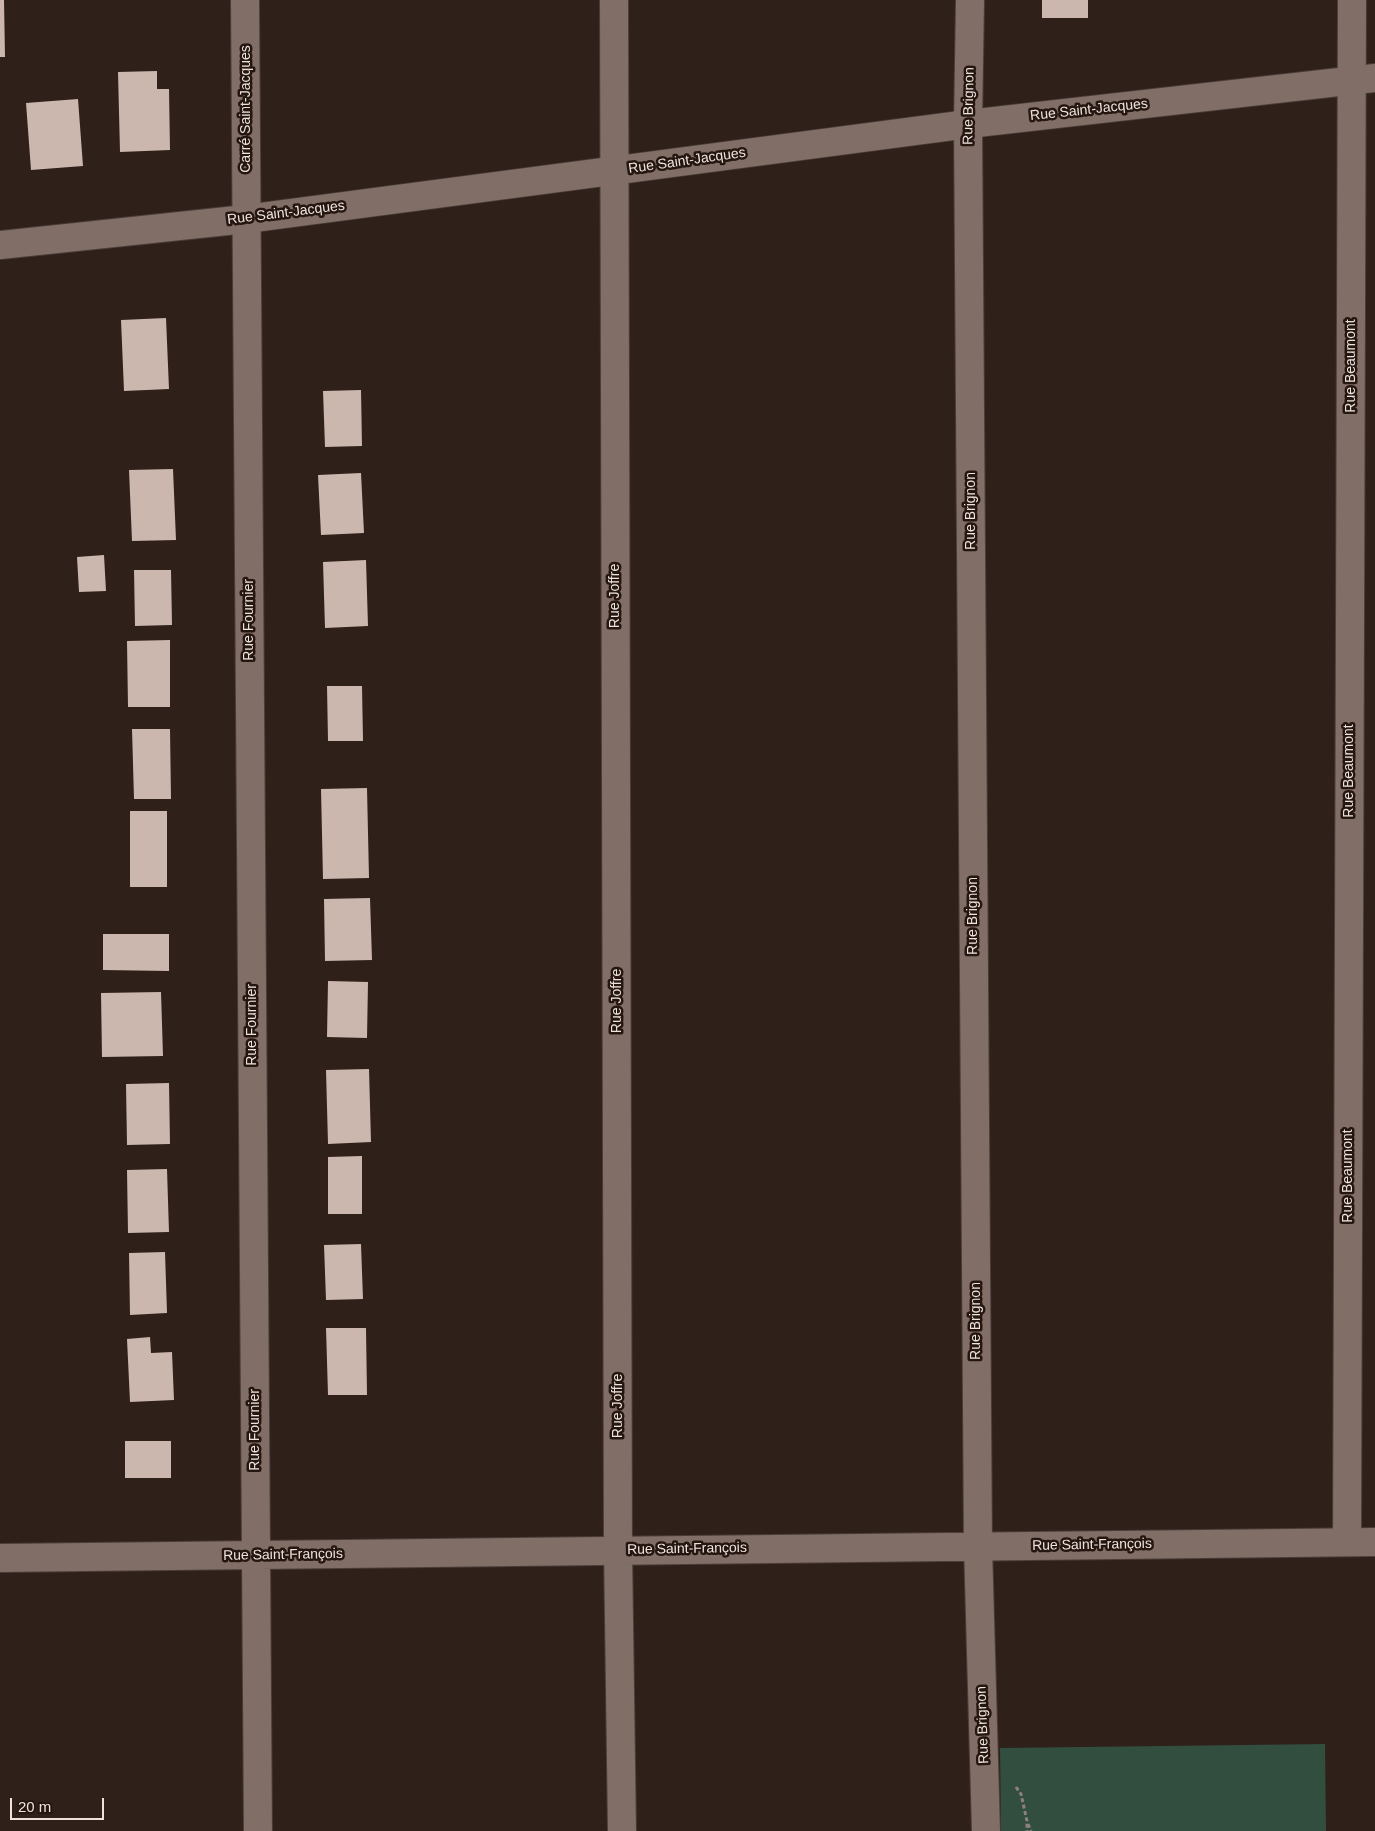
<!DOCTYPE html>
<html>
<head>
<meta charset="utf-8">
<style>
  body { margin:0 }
  #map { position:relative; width:1375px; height:1831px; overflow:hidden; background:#2f201a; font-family:Helvetica,sans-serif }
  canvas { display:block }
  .scale { position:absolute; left:10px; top:1798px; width:94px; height:22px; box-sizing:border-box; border:2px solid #ede2de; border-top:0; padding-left:6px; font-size:15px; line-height:18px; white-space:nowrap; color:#ede2de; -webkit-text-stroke:4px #251610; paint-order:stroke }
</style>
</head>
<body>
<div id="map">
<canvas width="1375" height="1831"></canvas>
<div class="scale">20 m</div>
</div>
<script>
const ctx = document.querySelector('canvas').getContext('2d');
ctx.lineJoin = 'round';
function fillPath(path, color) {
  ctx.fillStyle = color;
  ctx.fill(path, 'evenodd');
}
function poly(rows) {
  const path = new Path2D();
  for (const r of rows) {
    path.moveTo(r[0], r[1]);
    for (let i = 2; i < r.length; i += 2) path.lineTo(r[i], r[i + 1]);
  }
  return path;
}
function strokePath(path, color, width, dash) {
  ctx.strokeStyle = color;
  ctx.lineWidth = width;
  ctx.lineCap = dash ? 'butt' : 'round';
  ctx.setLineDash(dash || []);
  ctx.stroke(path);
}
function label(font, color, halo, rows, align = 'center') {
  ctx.font = font + ' Helvetica,sans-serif';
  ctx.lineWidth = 5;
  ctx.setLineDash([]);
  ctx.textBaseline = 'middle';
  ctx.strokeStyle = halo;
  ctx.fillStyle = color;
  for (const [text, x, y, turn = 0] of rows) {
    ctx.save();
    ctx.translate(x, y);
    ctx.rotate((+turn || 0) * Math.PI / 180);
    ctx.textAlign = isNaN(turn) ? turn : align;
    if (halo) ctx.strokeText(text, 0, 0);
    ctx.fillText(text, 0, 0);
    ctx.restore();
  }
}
fillPath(poly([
  [1325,1744,1326,1831,1001,1831,1000,1748]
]), '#314e3f');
fillPath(poly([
  [0,0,4,0,5,57,0,57],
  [1042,0,1088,0,1088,18,1042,18],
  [157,71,157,89,169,89,170,150,120,152,118,72],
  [78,99,83,166,31,170,26,103],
  [166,318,169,389,124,391,121,320],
  [361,390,362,446,325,447,323,391],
  [173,469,176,540,132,541,129,470],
  [361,473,364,533,321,535,318,475],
  [104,555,106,591,79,592,77,557],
  [366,560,368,626,325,628,323,562],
  [134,570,171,570,172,625,135,626],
  [170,640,170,707,128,707,127,641],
  [327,686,362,686,363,741,328,741],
  [132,729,170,729,171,799,134,799],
  [367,788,369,878,323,879,321,789],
  [130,811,167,811,167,887,130,887],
  [370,898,372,960,325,961,324,899],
  [103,934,169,934,169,971,103,970],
  [328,981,368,982,367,1038,327,1037],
  [161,992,163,1056,102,1057,101,993],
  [369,1069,371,1142,328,1144,326,1070],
  [169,1083,170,1144,127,1145,126,1084],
  [362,1156,362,1214,328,1214,328,1157],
  [167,1169,169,1232,128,1233,127,1170],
  [361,1244,363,1299,326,1300,324,1245],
  [165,1252,167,1313,130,1315,129,1253],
  [326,1328,366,1328,367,1395,328,1395],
  [150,1337,151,1353,172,1352,174,1400,130,1402,127,1339],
  [125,1441,171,1441,171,1478,125,1478]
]), '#ccb7af');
const minor = poly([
  [245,0,258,1831],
  [614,0,618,1550,622,1831],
  [970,0,968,124,978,1546,986,1831],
  [1347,1542,1352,0],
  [0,1558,1375,1542]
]);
const secondary = poly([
  [0,245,246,219,968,124,1375,78]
]);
strokePath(minor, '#4a3d39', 30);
strokePath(secondary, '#4a3d39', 30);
strokePath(poly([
  [1016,1787,1021,1794,1027,1821,1027,1831],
  [1028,1824,1031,1831]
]), '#8e817c', 3, [4, 2.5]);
strokePath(minor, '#816e66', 28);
strokePath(secondary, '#816e66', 28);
label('14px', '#ede2de', '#251610', [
  ["Rue Brignon",969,106,-89],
  ["Carré Saint-Jacques",246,109,-90],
  ["Rue Saint-Jacques",1089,110,-6],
  ["Rue Saint-Jacques",687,161,-8],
  ["Rue Saint-Jacques",286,213,-7],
  ["Rue Beaumont",1351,366,-90],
  ["Rue Brignon",971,511,-90],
  ["Rue Joffre",615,596,-90],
  ["Rue Fournier",249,620,-90],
  ["Rue Beaumont",1349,771,-90],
  ["Rue Brignon",973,916,-90],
  ["Rue Joffre",617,1001,-90],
  ["Rue Fournier",252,1025,-90],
  ["Rue Beaumont",1348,1176,-90],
  ["Rue Brignon",976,1321,-90],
  ["Rue Joffre",618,1406,-90],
  ["Rue Fournier",255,1430,-90],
  ["Rue Saint-François",1092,1545,-1],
  ["Rue Saint-François",687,1549,-1],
  ["Rue Saint-François",283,1555,-1],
  ["Rue Brignon",983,1725,-92]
]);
</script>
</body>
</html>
